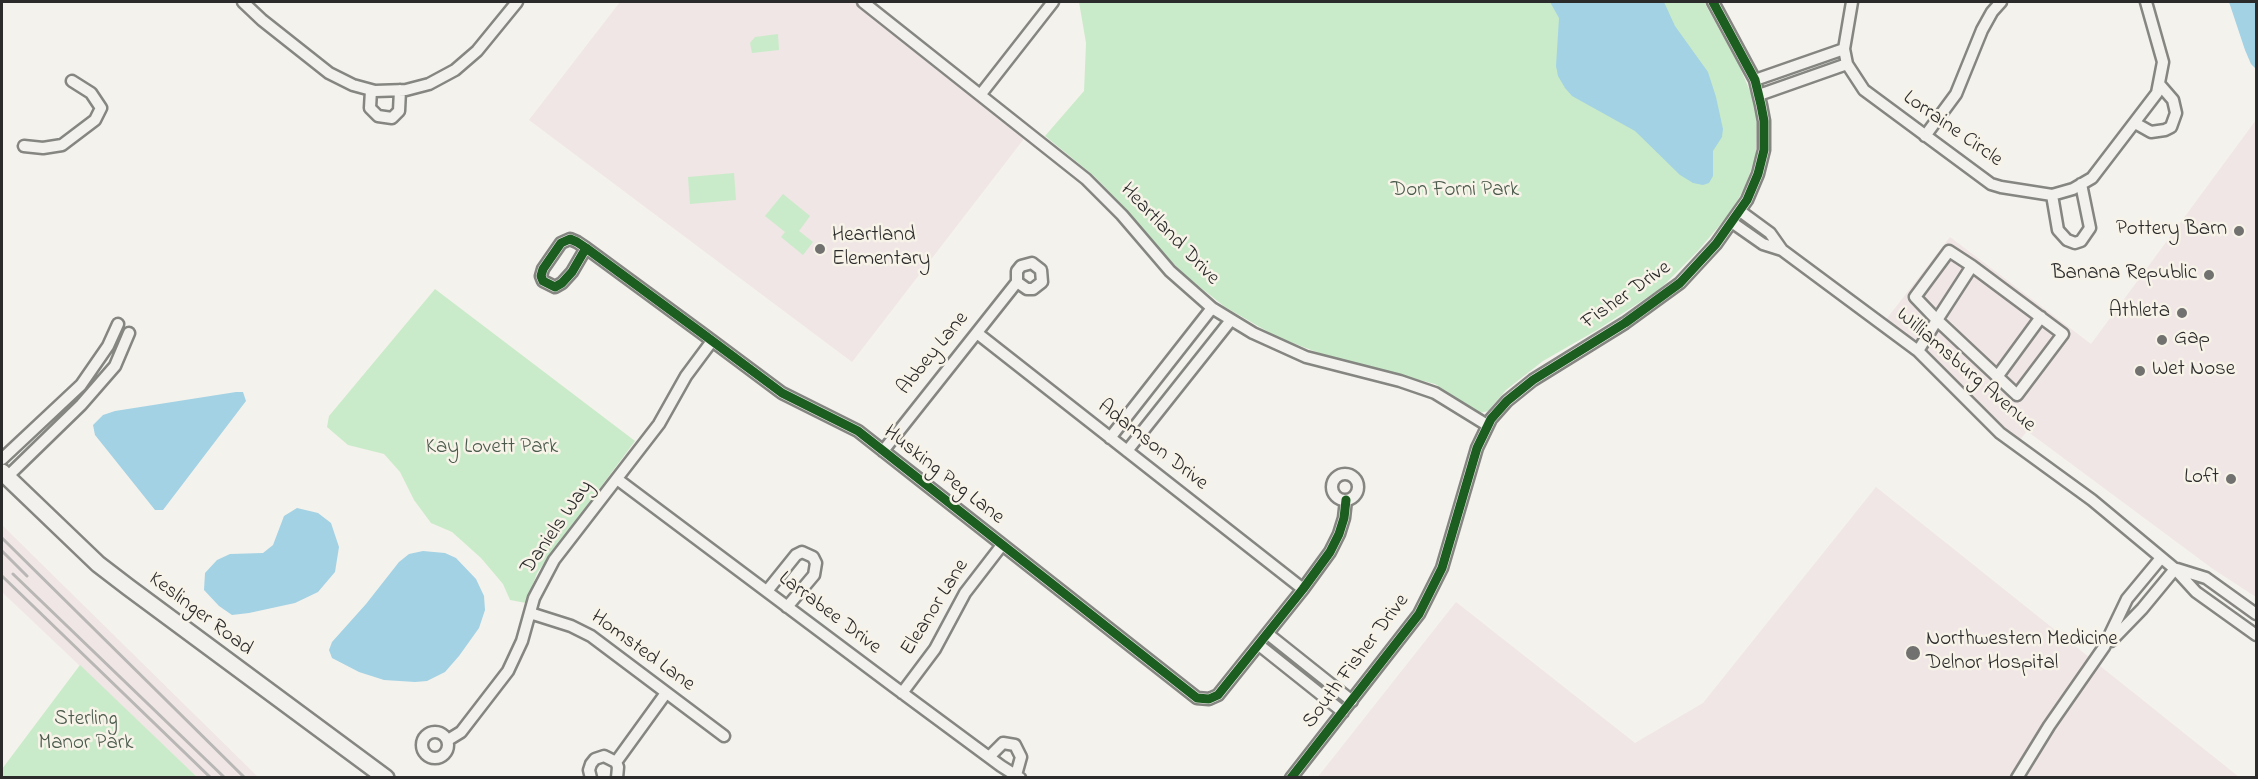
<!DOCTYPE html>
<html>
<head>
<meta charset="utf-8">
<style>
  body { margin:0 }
  #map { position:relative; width:2258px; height:779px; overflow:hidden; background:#f4f2ec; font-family:"Indie Flower",sans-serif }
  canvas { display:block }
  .frame { position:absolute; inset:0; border:3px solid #2b2b2b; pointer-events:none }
</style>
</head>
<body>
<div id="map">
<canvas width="2258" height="779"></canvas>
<div class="frame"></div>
</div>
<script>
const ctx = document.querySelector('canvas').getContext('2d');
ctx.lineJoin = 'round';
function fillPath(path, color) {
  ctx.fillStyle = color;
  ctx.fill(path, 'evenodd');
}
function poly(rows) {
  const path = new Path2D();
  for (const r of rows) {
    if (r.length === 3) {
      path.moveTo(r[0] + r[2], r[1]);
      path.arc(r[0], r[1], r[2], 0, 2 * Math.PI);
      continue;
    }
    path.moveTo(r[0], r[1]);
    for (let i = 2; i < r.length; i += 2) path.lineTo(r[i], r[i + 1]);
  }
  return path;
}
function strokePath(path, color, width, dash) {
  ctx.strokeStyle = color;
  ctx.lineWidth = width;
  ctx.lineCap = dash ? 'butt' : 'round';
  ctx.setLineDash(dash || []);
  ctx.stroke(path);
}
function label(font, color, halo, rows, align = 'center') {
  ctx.font = font + ' "Indie Flower",sans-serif';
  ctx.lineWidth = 5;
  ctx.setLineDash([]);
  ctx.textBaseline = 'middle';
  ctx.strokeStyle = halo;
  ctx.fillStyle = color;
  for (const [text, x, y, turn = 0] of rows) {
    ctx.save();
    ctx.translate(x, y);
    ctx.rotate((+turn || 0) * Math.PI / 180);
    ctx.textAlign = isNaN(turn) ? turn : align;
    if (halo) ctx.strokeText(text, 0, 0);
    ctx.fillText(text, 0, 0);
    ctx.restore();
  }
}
fillPath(poly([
  [620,2,857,2,1026,136,852,362,529,120],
  [2256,120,2256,597,2213,569,2027,431,2016,445,1939,362,1885,321,1950,237,2091,344],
  [1876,487,2239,777,1317,778,1456,602,1635,743,1703,703],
  [2,525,258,777,197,777,2,592]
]), '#efe6e5');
fillPath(poly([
  [1079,2,1704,2,1739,65,1754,101,1757,118,1756,155,1745,187,1731,212,1697,252,1660,289,1597,330,1543,361,1506,390,1488,411,1480,413,1435,384,1327,356,1277,337,1225,307,1186,276,1158,248,1129,212,1094,176,1045,136,1084,91,1086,43],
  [778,34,779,50,752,53,750,43,755,37],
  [734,173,736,200,690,204,688,177],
  [783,194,810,216,799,231,813,242,803,255,781,237,785,232,765,216],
  [435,289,635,441,537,573,526,603,510,600,503,584,481,558,452,532,431,523,414,500,400,472,384,454,348,445,327,427,329,416],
  [80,665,197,777,2,777,2,769]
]), '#caebc9');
fillPath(poly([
  [1550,2,1664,2,1675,26,1708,72,1716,97,1723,129,1722,137,1713,151,1713,176,1709,183,1703,185,1693,183,1680,175,1635,131,1572,96,1565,88,1558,76,1556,66,1559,18],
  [2229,2,2256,2,2256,69,2251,64,2245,50],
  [236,392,243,392,246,401,163,510,155,510,95,435,93,425,103,415,115,411],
  [297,508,318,513,331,523,339,547,335,572,318,592,295,603,249,613,232,615,219,606,204,590,205,573,217,560,230,554,263,553,273,545,284,516],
  [423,551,445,553,456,558,476,579,484,596,485,610,479,628,459,656,445,672,427,681,415,682,384,680,359,672,332,658,329,650,332,642,366,604,399,562,409,554]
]), '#a3d2e4');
const street = poly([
  [243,2,262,20,329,73,353,85,375,91,406,90,429,84,455,70,477,51,517,2],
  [863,2,1086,179,1122,215,1170,271,1212,308,1253,333,1306,357,1400,381,1435,393,1487,425],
  [1852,2,1844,49,1847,64,1864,90,1991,184,2001,187,2052,195,2073,189,2092,178,2157,93,2163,62,2146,2],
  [1755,80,1844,49],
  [371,90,370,108,378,116,392,118,399,111,400,90],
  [981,94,1053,2],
  [1759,95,1847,64],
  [2135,123,2151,132,2165,130,2171,127,2176,113,2173,100,2160,85],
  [1925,136,1956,94,1982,30,1992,12,2001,2],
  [24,146,43,148,62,145,95,120,101,108,91,93,72,81],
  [2052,195,2058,230,2067,240,2075,243,2081,241,2090,228,2081,184],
  [1740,211,1770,233,1782,250,1918,351,2000,433,2092,500,2175,569,2196,592,2256,635],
  [1733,223,1763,244,1782,250],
  [586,248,572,272,562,283,555,287,543,281,541,276,543,269,561,243,570,239,577,242,586,248,703,334,782,393,858,431,1197,698,1209,699,1218,695,1303,589,1330,552,1339,534,1344,518,1346,500],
  [977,333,1303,589],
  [1918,351,1937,320,1972,266,2063,334,2017,395,1937,320,1915,297,1949,251,1972,266],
  [1997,377,2041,317],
  [1110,438,1212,308],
  [883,451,1017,282,1017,271,1021,266,1032,263,1041,270,1042,282,1033,289,1027,289,1017,282],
  [1127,451,1231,320],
  [2,459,81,385,108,346,118,324],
  [1345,487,13],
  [7,477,81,405,115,366,129,333],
  [617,479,893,686,1001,766,1020,778],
  [2177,569,2206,578,2256,614],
  [767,591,796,555,802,552,813,557,816,563,814,575,787,607],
  [530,613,571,626,591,636,724,736],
  [1268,634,1352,701],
  [2111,641,2142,609,2175,569],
  [1259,645,1343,712],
  [902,693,935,649,965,593,1002,545],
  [435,745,13],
  [448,740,461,732,508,671,522,641,534,598,554,560,659,424,686,376,712,341],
  [989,757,1003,743,1015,745,1021,757,1016,775],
  [616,762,666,693],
  [591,778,589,770,591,764,595,759,604,756,616,762,618,767,617,778],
  [1291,778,1419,614,1442,568,1477,448,1491,419,1507,401,1533,380,1625,323,1680,283,1716,244,1747,200,1758,174,1764,150,1764,121,1761,105,1755,80,1713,2],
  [2017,778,2049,726,2104,647,2127,599,2161,558]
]);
const secondary = poly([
  [2,472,98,564,128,587,386,778]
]);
strokePath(street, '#858582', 15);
strokePath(secondary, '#858582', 20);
strokePath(street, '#f2f1ed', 10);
strokePath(secondary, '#f2f1ed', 15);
strokePath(poly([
  [2,538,245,778],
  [2,551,27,576],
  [13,574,225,778],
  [2,576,211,778]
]), '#b8b7b5', 3);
strokePath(poly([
  [586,248,572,272,562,283,555,287,543,281,541,276,543,269,561,243,570,239,577,242,586,248,703,334,782,393,858,431,1197,698,1209,699,1218,695,1303,589,1330,552,1339,534,1344,518,1346,500],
  [1291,778,1419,614,1442,568,1477,448,1491,419,1507,401,1533,380,1625,323,1680,283,1716,244,1747,200,1758,174,1764,150,1764,121,1761,105,1755,80,1713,2]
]), '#1b5e20', 9);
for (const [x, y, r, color] of [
  [2239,231,6,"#71716f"],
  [820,249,6,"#71716f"],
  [2209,275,6,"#71716f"],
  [2182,313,6,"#71716f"],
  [2162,340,6,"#71716f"],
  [2140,371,6,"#71716f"],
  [2231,479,6,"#71716f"],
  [1913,653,8,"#71716f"]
]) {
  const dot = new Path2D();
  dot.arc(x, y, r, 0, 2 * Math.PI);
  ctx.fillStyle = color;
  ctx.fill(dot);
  strokePath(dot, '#f7f3e8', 2);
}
label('21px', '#2b2b2b', '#f7f3e8', [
  ["Lorraine Circle",1952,130,35],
  ["Heartland Drive",1169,235,46],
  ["Fisher Drive",1627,296,-35],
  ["Abbey Lane",934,354,-51],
  ["Williamsburg Avenue",1965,371,41],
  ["Adamson Drive",1152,446,38],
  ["Husking Peg Lane",943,476,38],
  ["Daniels Way",558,528,-55],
  ["Eleanor Lane",936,608,-58],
  ["Larrabee Drive",829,614,37],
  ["Keslinger Road",200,615,37],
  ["Homsted Lane",642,652,36],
  ["South Fisher Drive",1357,662,-53]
]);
label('21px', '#4a5a4c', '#f7f3e8', [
  ["Don Forni Park",1455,192],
  ["Kay Lovett Park",492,449],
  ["Sterling",86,721],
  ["Manor Park",86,745]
]);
label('21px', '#2b2b2b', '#f7f3e8', [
  ["Pottery Barn",2227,231],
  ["Heartland",832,237,"left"],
  ["Elementary",832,261,"left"],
  ["Banana Republic",2197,275],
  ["Athleta",2170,313],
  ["Gap",2174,340,"left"],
  ["Wet Nose",2152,371,"left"],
  ["Loft",2219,479],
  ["Northwestern Medicine",1926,641,"left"],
  ["Delnor Hospital",1926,665,"left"]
], 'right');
</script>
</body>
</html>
